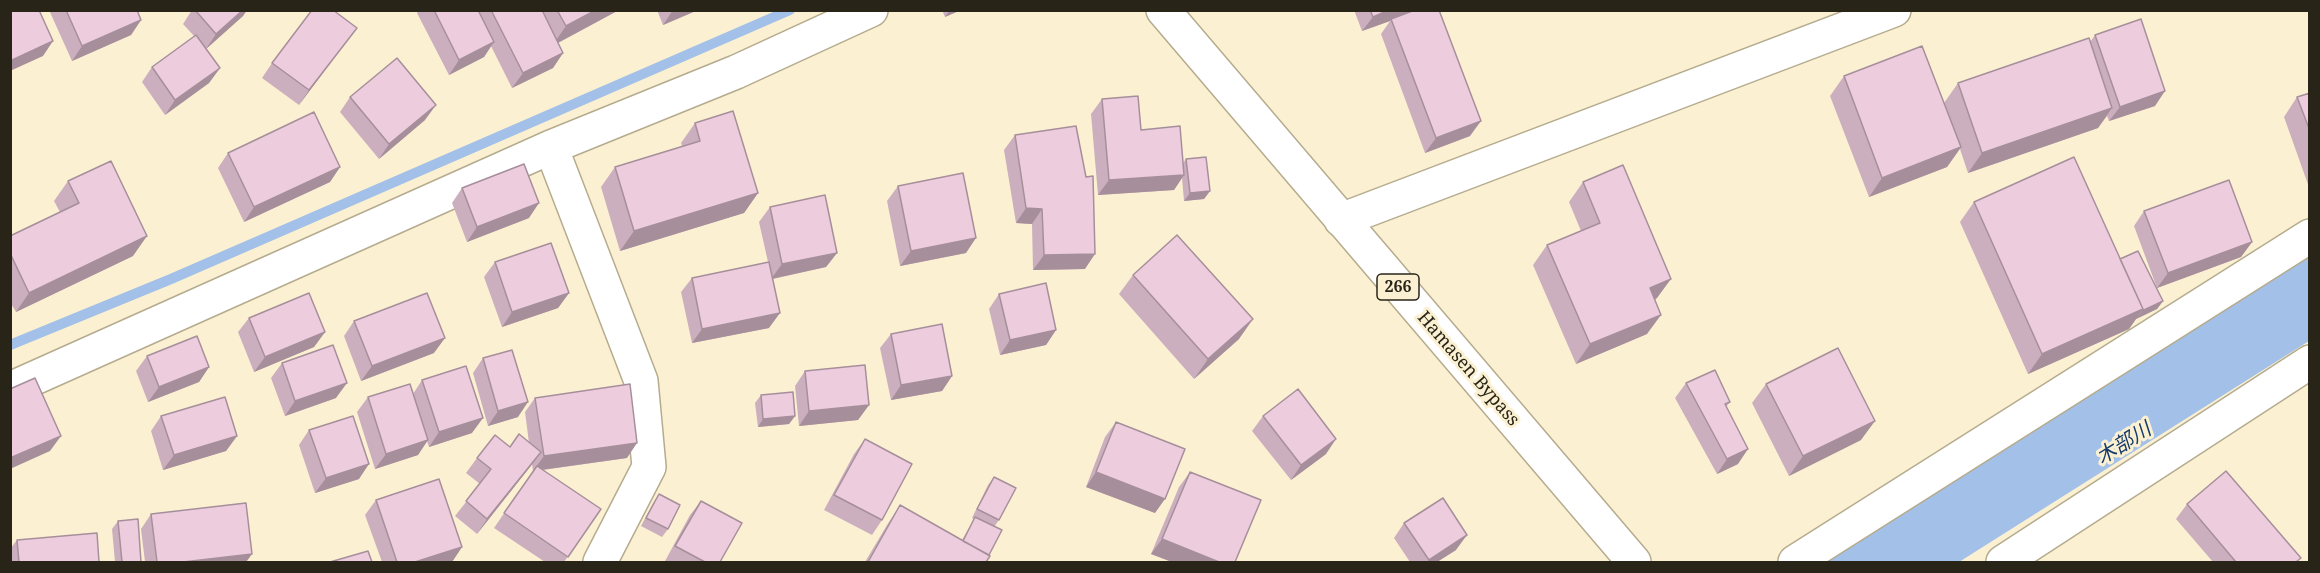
<!DOCTYPE html>
<html>
<head>
<meta charset="utf-8">
<style>
  body { margin:0 }
  #map { position:relative; width:2320px; height:573px; overflow:hidden; background:#fbf1d2; font-family:"Noto Serif",serif }
  canvas { display:block }
  .frame { position:absolute; inset:0; border:12px solid #282418; pointer-events:none }
</style>
</head>
<body>
<div id="map">
<canvas width="2320" height="573"></canvas>
<div class="frame"></div>
</div>
<script>
const ctx = document.querySelector('canvas').getContext('2d');
ctx.lineJoin = 'round';
function fillPath(path, color) {
  ctx.fillStyle = color;
  ctx.fill(path, 'evenodd');
}
function poly(rows) {
  const path = new Path2D();
  for (const r of rows) {
    path.moveTo(r[0], r[1]);
    for (let i = 2; i < r.length; i += 2) path.lineTo(r[i], r[i + 1]);
  }
  return path;
}
function strokePath(path, color, width, dash) {
  ctx.strokeStyle = color;
  ctx.lineWidth = width;
  ctx.lineCap = dash ? 'butt' : 'round';
  ctx.setLineDash(dash || []);
  ctx.stroke(path);
}
function label(font, color, halo, rows, align = 'center') {
  ctx.font = font + ' "Noto Serif","Noto Sans JP",serif';
  ctx.lineWidth = 6;
  ctx.setLineDash([]);
  ctx.textBaseline = 'middle';
  ctx.strokeStyle = halo;
  ctx.fillStyle = color;
  for (const [text, x, y, turn = 0] of rows) {
    ctx.save();
    ctx.translate(x, y);
    ctx.rotate((+turn || 0) * Math.PI / 180);
    ctx.textAlign = isNaN(turn) ? turn : align;
    if (halo) ctx.strokeText(text, 0, 0);
    ctx.fillText(text, 0, 0);
    ctx.restore();
  }
}
fillPath(poly([
  [2309,250,2309,341,1959,562,1816,562]
]), '#a3c0e8');
strokePath(poly([
  [10,345,171,279,790,10]
]), '#a3c0e8', 10);
const street = poly([
  [551,147,641,381,649,467,600,562],
  [1341,220,1894,10],
  [10,389,551,147,736,72,871,10],
  [1795,562,2310,236],
  [2003,562,2310,362]
]);
const highway = poly([
  [1163,10,1634,562]
]);
strokePath(street, '#b5ab8e', 36);
strokePath(highway, '#b5ab8e', 36);
strokePath(street, '#fff', 33);
strokePath(highway, '#fff', 33);
fillPath(poly([
  [49,10,137,10,141,20,131,35,72,61],
  [192,10,247,10,243,16,206,49,220,68,209,83,165,115,142,82,152,67,195,37,183,24],
  [419,10,619,10,558,43,563,53,553,68,512,88,491,46,484,57,449,75,417,13],
  [657,10,698,10,663,25],
  [942,10,961,10,945,17],
  [1354,10,1439,10,1470,136,1425,153,1381,34,1390,21,1362,31],
  [357,28,299,105,262,78,272,63],
  [2095,35,2155,106,2109,121,2107,116,2098,128,1968,173,1960,149,1947,167,1869,197,1830,96,1844,76,1944,103,1958,83,2090,42],
  [2310,93,2310,190,2284,117,2297,97],
  [350,97,425,120,379,159,340,112],
  [1102,99,1183,163,1186,159,1210,191,1204,199,1184,201,1182,178,1174,190,1098,195,1091,114],
  [695,123,758,193,744,213,620,251,601,187,615,167,682,146,681,143],
  [1015,135,1086,177,1085,269,1033,270,1032,224,1016,223,1004,150],
  [228,153,340,167,330,182,244,222,218,168],
  [68,181,133,256,16,312,10,302,10,236,60,212,54,201],
  [1583,182,1657,298,1655,300,1647,334,1576,364,1533,265,1547,245,1581,231,1569,202],
  [898,186,966,253,900,266,887,201],
  [462,188,529,218,467,242,452,203],
  [1974,202,2120,259,2163,301,2157,309,2136,319,2129,329,2028,374,1960,222],
  [770,207,837,253,826,267,773,279,769,328,692,343,681,292,692,278,768,262,759,222],
  [2144,211,2252,242,2241,257,2157,288,2134,226],
  [495,262,569,293,558,308,502,327,484,277],
  [1133,275,1239,339,1194,379,1119,294],
  [999,294,1056,330,1046,345,1000,355,989,309],
  [249,318,325,332,314,347,254,372,238,332],
  [354,321,434,353,361,381,344,336],
  [891,334,952,376,942,391,891,400,880,348],
  [147,356,209,367,199,382,148,402,136,371],
  [483,358,518,417,488,426,473,373],
  [282,363,336,398,285,416,271,378],
  [805,371,869,405,858,420,799,426,795,386],
  [422,380,472,433,429,447,427,441,418,455,375,469,357,412,368,397,413,394],
  [1686,383,1730,402,1726,407,1738,464,1717,474,1675,398],
  [1766,384,1861,440,1789,476,1752,403],
  [761,395,795,416,789,424,758,427,755,403],
  [535,398,627,458,543,470,601,509,564,562,545,562,494,528,533,471,532,464,477,534,455,516,480,484,466,473,477,458,510,447,529,443,525,412],
  [161,416,237,436,226,451,163,470,151,431],
  [1263,416,1326,454,1291,480,1252,431],
  [1116,422,1155,513,1086,487,1105,437],
  [309,430,359,479,315,493,299,445],
  [865,439,882,520,872,535,824,510,854,454],
  [1190,472,1235,562,1172,562,1151,554,1179,487],
  [994,477,999,520,994,527,989,555,986,562,865,562,887,525,900,505,962,540,974,519,972,518,988,485],
  [659,494,668,529,662,537,641,526,653,503],
  [376,500,462,547,452,562,382,562,365,515],
  [701,501,720,562,668,562,665,561,690,515],
  [2187,504,2298,562,2213,562,2176,519],
  [151,514,252,554,246,562,145,562,141,529],
  [118,521,141,562,115,562,112,529],
  [1404,523,1456,550,1437,562,1410,562,1394,538],
  [17,540,99,562,10,562,10,549]
]), '#ccafbe');
fillPath(poly([
  [243,10,247,10,243,16,206,49,216,34],
  [596,10,619,10,552,46,566,26],
  [673,10,698,10,663,25],
  [950,10,961,10,945,17],
  [1389,10,1418,10,1391,19,1390,21,1362,31,1373,17],
  [141,20,131,35,72,61,82,46],
  [357,28,346,42,299,105,309,90],
  [53,41,43,56,10,71,10,61],
  [494,42,484,57,449,75,459,60],
  [563,53,553,68,512,88,523,73],
  [220,68,209,83,165,115,175,100],
  [2165,91,2155,106,2109,121,2120,107],
  [436,105,425,120,379,159,389,144],
  [2112,108,2098,128,1968,173,1982,153],
  [1481,121,1470,136,1425,153,1436,138],
  [1961,147,1947,167,1869,197,1882,178],
  [340,167,330,182,244,222,254,207],
  [1184,175,1174,190,1098,195,1109,180],
  [1210,191,1204,199,1184,201,1190,193],
  [758,193,744,213,620,251,634,231],
  [539,203,529,218,467,242,477,227],
  [1026,208,1042,209,1032,224,1016,223],
  [147,236,133,256,16,312,29,293],
  [976,238,966,253,900,266,911,251],
  [2252,242,2241,257,2157,288,2168,273],
  [837,253,826,267,771,279,782,264],
  [1095,254,1085,269,1033,270,1044,255],
  [1671,279,1657,298,1636,308,1650,288],
  [569,293,558,308,502,327,512,312],
  [2163,301,2157,309,2136,319,2142,311],
  [2143,309,2129,329,2028,374,2042,354],
  [780,313,769,328,692,343,702,329],
  [1661,315,1647,334,1576,364,1590,344],
  [1253,319,1239,339,1194,379,1208,359],
  [1056,330,1046,345,1000,355,1010,340],
  [325,332,314,347,254,372,265,357],
  [445,338,434,353,361,381,372,366],
  [209,367,199,382,148,402,159,387],
  [952,376,942,391,891,400,901,385],
  [347,383,336,398,285,416,295,401],
  [528,402,518,417,488,426,498,411],
  [869,405,858,420,799,426,809,411],
  [795,416,789,424,758,427,763,419],
  [483,418,472,433,429,447,439,432],
  [1875,421,1861,440,1789,476,1803,456],
  [61,436,50,451,10,469,10,458],
  [237,436,226,451,163,470,174,455],
  [1336,439,1326,454,1291,480,1301,465],
  [428,440,418,455,375,469,386,454],
  [637,443,627,458,533,471,544,456],
  [1748,449,1738,464,1717,474,1727,459],
  [541,452,530,467,477,534,487,519],
  [369,464,359,479,315,493,326,478],
  [1096,472,1165,499,1155,513,1086,487],
  [1467,535,1456,550,1437,562,1427,562,1429,560],
  [1162,539,1219,562,1172,562,1151,554],
  [462,547,452,562,415,562],
  [252,554,246,562,183,562]
]), '#a68f9b');
const building = poly([
  [10,10,39,10,53,41,10,61,10,10],
  [66,10,137,10,141,20,82,46,66,10],
  [195,10,243,10,216,34,195,10],
  [312,10,333,10,357,28,309,90,272,63,312,10],
  [434,10,478,10,494,42,459,60,434,10],
  [491,10,542,10,563,53,523,73,491,10],
  [557,10,596,10,566,26,557,10],
  [1370,10,1389,10,1373,17,1370,10],
  [1415,10,1439,10,1481,121,1436,138,1391,19,1415,10],
  [2141,19,2165,91,2120,107,2095,35,2141,19],
  [196,35,220,68,175,100,152,67,196,35],
  [2089,38,2112,108,1982,153,1958,83,2089,38],
  [1922,46,1961,147,1882,178,1844,76,1922,46],
  [397,58,436,105,389,144,350,97,397,58],
  [2310,93,2310,131,2297,97,2310,93],
  [1138,96,1141,130,1180,126,1184,175,1109,180,1102,99,1138,96],
  [733,111,758,193,634,231,615,167,700,141,695,123,733,111],
  [314,112,340,167,254,207,228,153,314,112],
  [1076,126,1086,177,1093,176,1095,254,1044,255,1042,209,1026,208,1015,135,1076,126],
  [1206,157,1210,191,1190,193,1186,159,1206,157],
  [2074,157,2143,309,2042,354,1974,202,2074,157],
  [111,161,147,236,29,293,10,253,10,236,79,203,68,181,111,161],
  [524,164,539,203,477,227,462,188,524,164],
  [1623,165,1671,279,1650,288,1661,315,1590,344,1547,245,1600,223,1583,182,1623,165],
  [963,173,976,238,911,251,898,186,963,173],
  [2229,180,2252,242,2168,273,2144,211,2229,180],
  [825,195,837,253,782,264,770,207,825,195],
  [1177,235,1253,319,1208,359,1133,275,1177,235],
  [551,243,569,293,512,312,495,262,551,243],
  [2138,251,2163,301,2142,311,2143,309,2120,259,2138,251],
  [769,262,780,313,702,329,692,278,769,262],
  [1046,283,1056,330,1010,340,999,294,1046,283],
  [309,293,325,332,265,357,249,318,309,293],
  [427,293,445,338,372,366,354,321,427,293],
  [942,324,952,376,901,385,891,334,942,324],
  [197,336,209,367,159,387,147,356,197,336],
  [333,345,347,383,295,401,282,363,333,345],
  [1838,348,1875,421,1803,456,1766,384,1838,348],
  [512,350,528,402,498,411,483,358,512,350],
  [865,365,869,405,809,411,805,371,865,365],
  [466,366,483,418,439,432,422,380,466,366],
  [1715,370,1730,402,1725,404,1748,449,1727,459,1686,383,1715,370],
  [35,378,61,436,10,458,10,389,35,378],
  [410,384,428,440,386,454,368,397,410,384],
  [630,384,637,443,544,456,535,398,630,384],
  [1298,389,1336,439,1301,465,1263,416,1298,389],
  [793,392,795,416,763,419,761,395,793,392],
  [225,397,237,436,174,455,161,416,225,397],
  [353,416,369,464,326,478,309,430,353,416],
  [1116,422,1185,449,1165,499,1096,472,1116,422],
  [519,434,541,452,487,519,466,501,491,469,477,458,495,435,510,447,519,434],
  [865,439,912,464,882,520,834,495,865,439],
  [537,466,601,509,568,557,504,513,537,466],
  [2226,471,2301,558,2296,562,2236,562,2187,504,2226,471],
  [1190,472,1261,500,1235,562,1219,562,1162,539,1190,472],
  [994,477,1016,488,999,520,977,509,994,477],
  [439,479,462,547,415,562,397,562,376,500,439,479],
  [659,494,680,505,668,529,646,518,659,494],
  [1443,498,1467,535,1429,560,1404,523,1443,498],
  [701,501,742,523,720,562,705,562,675,546,701,501],
  [246,503,252,554,183,562,157,562,151,514,246,503],
  [900,505,990,556,986,562,868,562,900,505],
  [975,517,1002,530,989,555,963,541,975,517],
  [138,519,141,562,122,562,118,521,138,519],
  [97,533,99,562,19,562,17,540,97,533],
  [368,551,372,562,330,562,368,551]
]);
fillPath(building, '#edccdd');
strokePath(building, '#a68f9b', 1.5);
for (const [x, y, w] of [
  [1398,287,42]
]) {
  const box = new Path2D();
  box.roundRect(x - w / 2, y - 13, w, 26, 4.5);
  ctx.fillStyle = '#fbf1d2';
  ctx.fill(box);
  strokePath(box, '#282418', 1.5);
}
label('bold 16px', '#282418', null, [
  ["266",1398,287]
]);
label('18px', '#282418', '#fbf1d2', [
  ["Hamasen Bypass",1468,369,49]
]);
label('italic 20px', '#14396a', '#fbf1d2', [
  ["木部川",2124,444,-32]
]);
</script>
</body>
</html>
